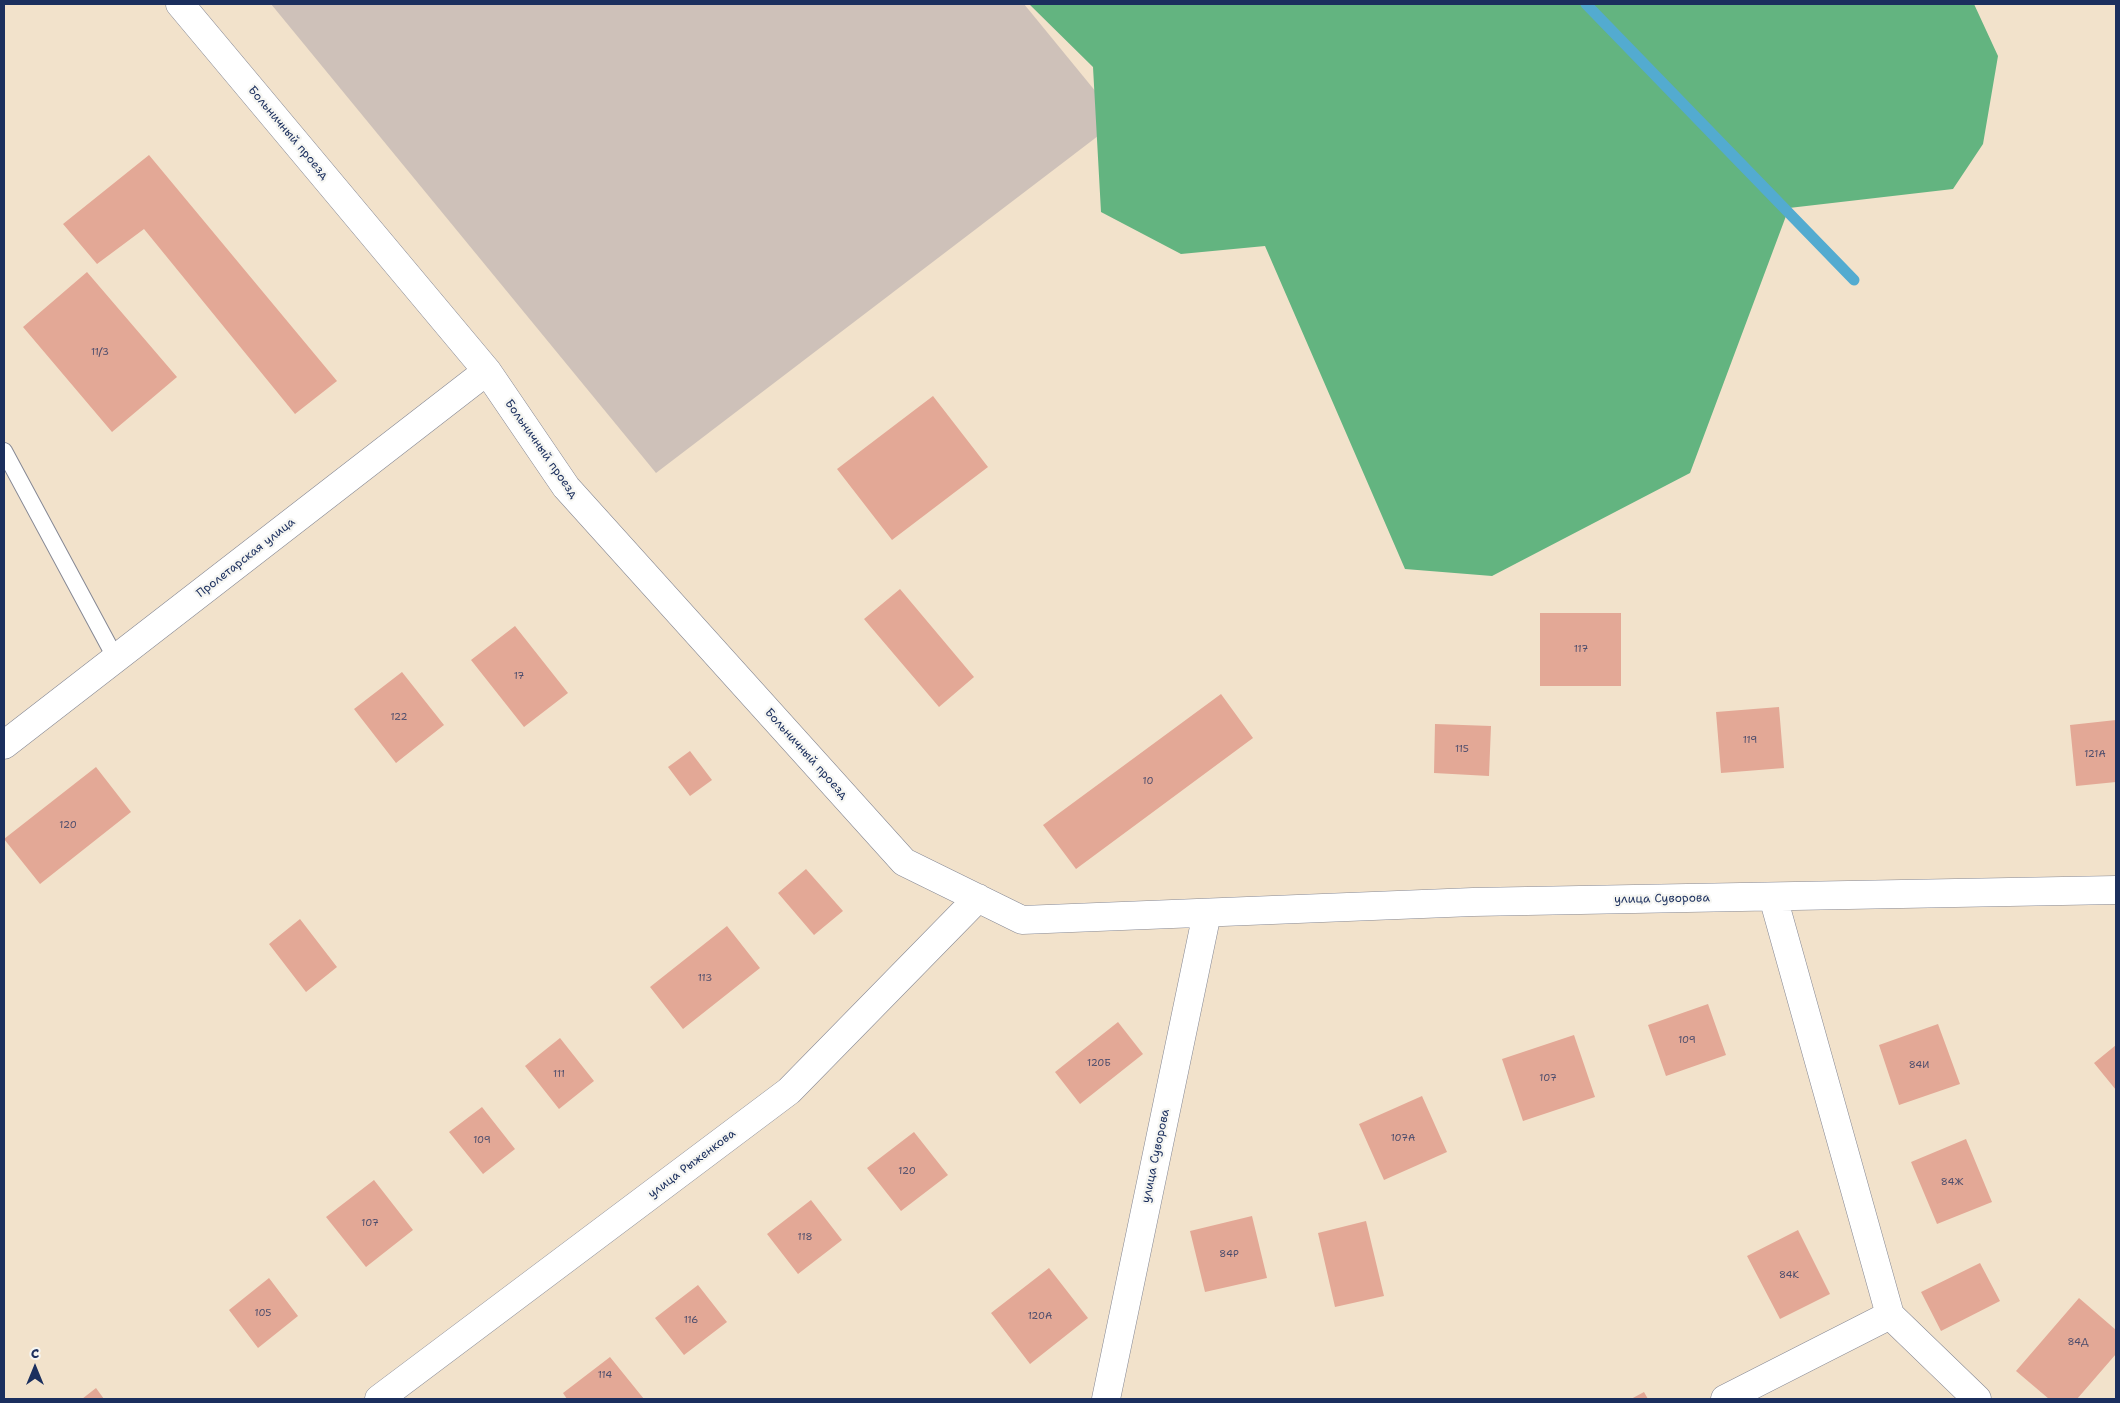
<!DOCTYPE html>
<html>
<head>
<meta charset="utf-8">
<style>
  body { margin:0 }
  #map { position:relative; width:2120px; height:1403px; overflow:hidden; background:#f2e2cb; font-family:"Shantell Sans",sans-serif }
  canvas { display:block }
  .frame { position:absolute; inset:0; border:5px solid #1b2f5e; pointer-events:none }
  .north { position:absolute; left:10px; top:1343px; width:50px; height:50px; -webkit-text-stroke:4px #f6f6f2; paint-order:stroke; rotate:0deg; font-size:14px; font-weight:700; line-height:20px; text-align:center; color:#1b2f5e }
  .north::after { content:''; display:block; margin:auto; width:18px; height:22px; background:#1b2f5e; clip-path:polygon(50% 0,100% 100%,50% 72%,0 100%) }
</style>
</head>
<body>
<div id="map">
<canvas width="2120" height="1403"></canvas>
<div class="frame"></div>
<div class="north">С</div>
</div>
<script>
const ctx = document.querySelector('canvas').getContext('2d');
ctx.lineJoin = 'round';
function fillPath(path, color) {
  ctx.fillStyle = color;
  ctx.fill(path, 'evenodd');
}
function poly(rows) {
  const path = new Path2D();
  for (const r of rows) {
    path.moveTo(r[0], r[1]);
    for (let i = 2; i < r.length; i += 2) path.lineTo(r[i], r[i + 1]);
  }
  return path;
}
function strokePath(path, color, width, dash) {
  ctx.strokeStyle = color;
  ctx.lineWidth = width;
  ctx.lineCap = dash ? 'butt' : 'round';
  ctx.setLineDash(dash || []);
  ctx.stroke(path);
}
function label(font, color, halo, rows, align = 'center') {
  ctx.font = font + ' "Shantell Sans",sans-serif';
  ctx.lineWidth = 4.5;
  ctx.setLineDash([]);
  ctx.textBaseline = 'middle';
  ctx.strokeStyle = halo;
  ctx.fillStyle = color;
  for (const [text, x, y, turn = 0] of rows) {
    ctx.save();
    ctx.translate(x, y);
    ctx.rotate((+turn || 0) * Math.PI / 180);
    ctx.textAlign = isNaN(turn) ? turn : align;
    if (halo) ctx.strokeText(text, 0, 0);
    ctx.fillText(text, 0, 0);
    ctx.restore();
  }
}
fillPath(poly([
  [271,4,1024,4,1119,120,656,473]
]), '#cec1b9');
fillPath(poly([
  [1029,4,1974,4,1998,56,1983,144,1953,189,1789,208,1690,473,1492,576,1405,569,1265,246,1181,254,1101,212,1093,67]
]), '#63b480');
strokePath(poly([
  [1586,4,1854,280]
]), '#53abd0', 11);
fillPath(poly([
  [149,155,337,381,295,414,144,229,97,264,63,224],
  [87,272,177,377,112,432,23,327],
  [933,396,988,467,892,540,837,469],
  [900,589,974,677,939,707,864,619],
  [1540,613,1621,613,1621,686,1540,686],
  [515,626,568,693,524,727,471,660],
  [402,672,444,725,396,763,354,709],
  [1221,694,1253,738,1076,869,1043,825],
  [1779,707,1784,768,1721,773,1716,712],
  [2116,720,2116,782,2076,786,2070,725],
  [1435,724,1491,726,1489,776,1434,773],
  [690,751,712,780,690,796,668,767],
  [96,767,131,812,40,884,4,839],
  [806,869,843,911,814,935,778,893],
  [300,919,337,967,306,992,269,944],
  [727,926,760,968,683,1029,650,987],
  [1708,1004,1726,1055,1666,1076,1648,1025],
  [1118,1022,1143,1054,1080,1104,1055,1072],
  [1938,1024,1960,1084,1899,1105,1879,1045],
  [1574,1035,1595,1097,1523,1121,1502,1059],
  [560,1038,594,1081,559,1109,525,1066],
  [2116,1045,2116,1090,2094,1063],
  [1422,1096,1447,1152,1384,1180,1359,1124],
  [482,1107,515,1149,483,1174,449,1132],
  [914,1132,948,1175,901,1211,867,1168],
  [1966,1139,1992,1202,1937,1224,1911,1162],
  [374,1180,413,1230,366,1267,326,1217],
  [811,1200,842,1240,798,1274,767,1234],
  [1252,1216,1267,1278,1205,1292,1190,1231],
  [1366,1221,1384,1296,1335,1307,1318,1233],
  [1798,1230,1830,1294,1780,1319,1747,1256],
  [1980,1263,2000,1301,1941,1331,1921,1292],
  [1049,1268,1088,1318,1030,1364,991,1313],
  [269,1278,298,1316,258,1348,229,1310],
  [698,1285,727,1322,684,1355,655,1318],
  [2079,1298,2116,1330,2116,1354,2077,1399,2049,1399,2016,1371],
  [610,1357,644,1399,567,1399,563,1393],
  [96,1388,104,1399,82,1399],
  [1644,1392,1648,1399,1631,1399]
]), '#e3a896');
const lane = poly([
  [4,451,116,659]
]);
const street = poly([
  [180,4,487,371,566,487,904,862,1022,920,1473,902,2116,890],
  [4,745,487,371],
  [1773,897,1890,1315,1977,1399],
  [379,1399,789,1091,978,898],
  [1106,1399,1207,913],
  [1725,1399,1890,1315]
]);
strokePath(lane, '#868894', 18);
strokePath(street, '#868894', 29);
strokePath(lane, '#fff', 16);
strokePath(street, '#fff', 28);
label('10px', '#4d4d6c', null, [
  ["11/3",100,352],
  ["117",1581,649],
  ["17",519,676],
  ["122",399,717],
  ["119",1750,740],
  ["115",1462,749],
  ["121А",2095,754],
  ["10",1148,781],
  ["120",68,825],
  ["113",705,978],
  ["109",1687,1040],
  ["120Б",1099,1063],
  ["84И",1919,1065],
  ["111",559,1074],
  ["107",1548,1078],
  ["107А",1403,1138],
  ["109",482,1140],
  ["120",907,1171],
  ["84Ж",1952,1182],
  ["107",370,1223],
  ["118",805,1237],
  ["84Р",1229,1254],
  ["84К",1789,1275],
  ["105",263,1313],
  ["120А",1040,1316],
  ["116",691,1320],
  ["84Д",2078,1342],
  ["114",605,1375]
]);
label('12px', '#1b2f5e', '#f6f6f2', [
  ["Больничный проезд",288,133,50],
  ["Больничный проезд",541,449,55],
  ["Пролетарская улица",246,558,-38],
  ["Больничный проезд",806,754,48],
  ["улица Суворова",1662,899,-1],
  ["улица Суворова",1156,1156,-78],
  ["улица Рыженкова",692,1164,-37]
]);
</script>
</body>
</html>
